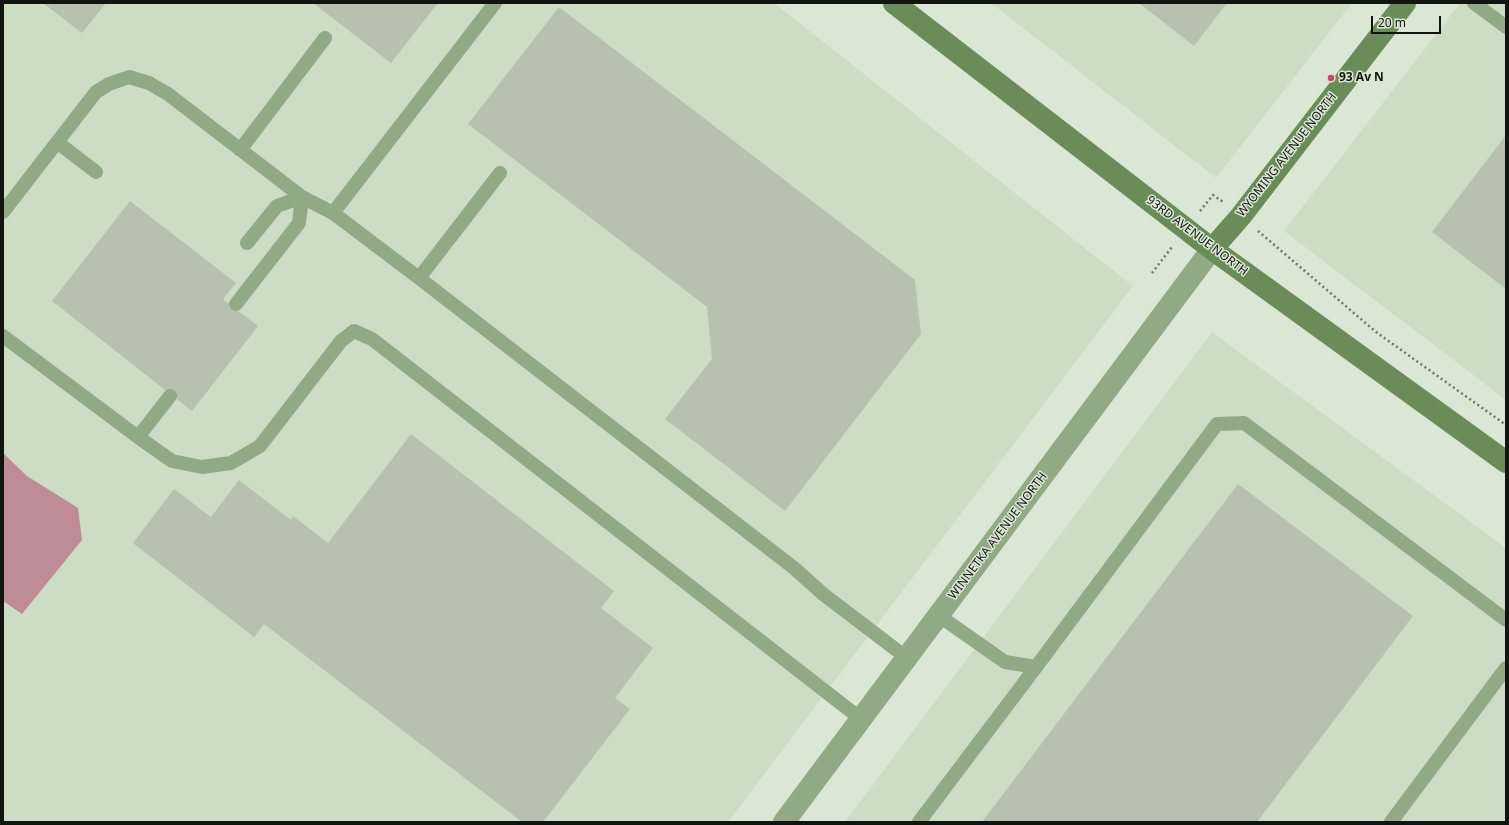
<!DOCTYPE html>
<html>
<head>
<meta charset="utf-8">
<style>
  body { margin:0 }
  #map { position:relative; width:1509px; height:825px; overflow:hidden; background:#dbe7d5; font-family:"Noto Sans",sans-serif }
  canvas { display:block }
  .frame { position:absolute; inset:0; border:4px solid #11150f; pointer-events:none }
  .scale { position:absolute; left:1371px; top:16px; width:70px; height:18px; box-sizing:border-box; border:2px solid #11150f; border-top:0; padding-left:5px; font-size:12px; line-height:14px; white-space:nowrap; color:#11150f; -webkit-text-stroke:3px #dbe7d5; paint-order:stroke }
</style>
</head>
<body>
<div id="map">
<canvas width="1509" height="825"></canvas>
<div class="frame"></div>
<div class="scale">20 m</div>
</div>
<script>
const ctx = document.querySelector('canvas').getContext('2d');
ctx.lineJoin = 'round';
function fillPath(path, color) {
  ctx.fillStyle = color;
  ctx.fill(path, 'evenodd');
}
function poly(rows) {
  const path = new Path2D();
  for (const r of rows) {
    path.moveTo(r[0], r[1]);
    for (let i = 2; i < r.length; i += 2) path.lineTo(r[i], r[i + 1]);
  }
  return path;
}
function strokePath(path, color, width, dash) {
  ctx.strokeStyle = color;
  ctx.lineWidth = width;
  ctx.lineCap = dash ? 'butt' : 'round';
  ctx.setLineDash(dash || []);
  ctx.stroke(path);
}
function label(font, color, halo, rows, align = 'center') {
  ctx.font = font + ' "Noto Sans",sans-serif';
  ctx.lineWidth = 3;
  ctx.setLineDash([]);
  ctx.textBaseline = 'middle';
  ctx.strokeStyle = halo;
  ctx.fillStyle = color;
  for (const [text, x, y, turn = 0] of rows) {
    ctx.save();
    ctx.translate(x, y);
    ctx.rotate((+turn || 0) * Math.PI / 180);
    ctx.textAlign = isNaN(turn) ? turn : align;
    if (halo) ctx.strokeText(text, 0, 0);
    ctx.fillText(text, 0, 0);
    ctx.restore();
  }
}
fillPath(poly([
  [3,3,774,3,1133,286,728,822,3,822],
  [991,3,1352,3,1216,178],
  [1460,3,1506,3,1506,400,1284,231],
  [1212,332,1506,548,1506,822,845,822]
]), '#cdddc5');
fillPath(poly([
  [3,453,27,476,78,508,82,540,22,614,3,601]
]), '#bf8c96');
fillPath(poly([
  [43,3,106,3,82,33],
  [313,3,438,3,391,63],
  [1139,3,1227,3,1194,46],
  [559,7,915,280,921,334,785,511,665,419,712,359,707,307,468,124],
  [1506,135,1506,289,1432,232],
  [130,201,236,283,223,299,258,326,192,411,52,301],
  [411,434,614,591,601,608,653,648,615,698,630,709,543,822,522,822,264,624,254,637,133,543,174,489,211,517,239,480,291,520,293,516,328,543],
  [1238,484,1413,616,1257,822,982,822]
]), '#b6c1b0');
strokePath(poly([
  [1200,211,1213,195,1223,202],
  [1258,231,1376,332,1506,425],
  [1152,273,1172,247]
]), '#6d7569', 2.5, [2, 3]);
strokePath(poly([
  [1474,3,1506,27],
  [57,142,96,172],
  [240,150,325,38],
  [3,212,96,92,109,84,129,77,149,83,168,94,302,197,333,213,419,278,794,568,823,594,907,658],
  [333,213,495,3],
  [419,278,500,173],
  [236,304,299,223,302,197,277,206,247,243],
  [3,336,138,437,172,461,202,467,231,463,260,446,341,341,354,331,372,339,861,719],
  [138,437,170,396],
  [938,615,1005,662,1036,667,1217,424,1244,423,1506,620],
  [919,822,1036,667],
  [1391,822,1506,668]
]), '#92a986', 14);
strokePath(poly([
  [784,822,1212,249]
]), '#92a986', 22);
strokePath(poly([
  [894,3,1212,249,1506,462],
  [1212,249,1241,216,1405,3]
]), '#6b8c58', 22);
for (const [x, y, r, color] of [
  [1331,78,4,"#d0426f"]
]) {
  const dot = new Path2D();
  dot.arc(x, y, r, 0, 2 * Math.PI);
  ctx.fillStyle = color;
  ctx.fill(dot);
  strokePath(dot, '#dbe7d5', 1.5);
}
label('bold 12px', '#11150f', '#dbe7d5', [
  ["93 Av N",1339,78]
], 'left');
label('12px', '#11150f', '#dbe7d5', [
  ["WYOMING AVENUE NORTH",1287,155,-52],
  ["93RD AVENUE NORTH",1197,236,37],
  ["WINNETKA AVENUE NORTH",998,536,-53]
]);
</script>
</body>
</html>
